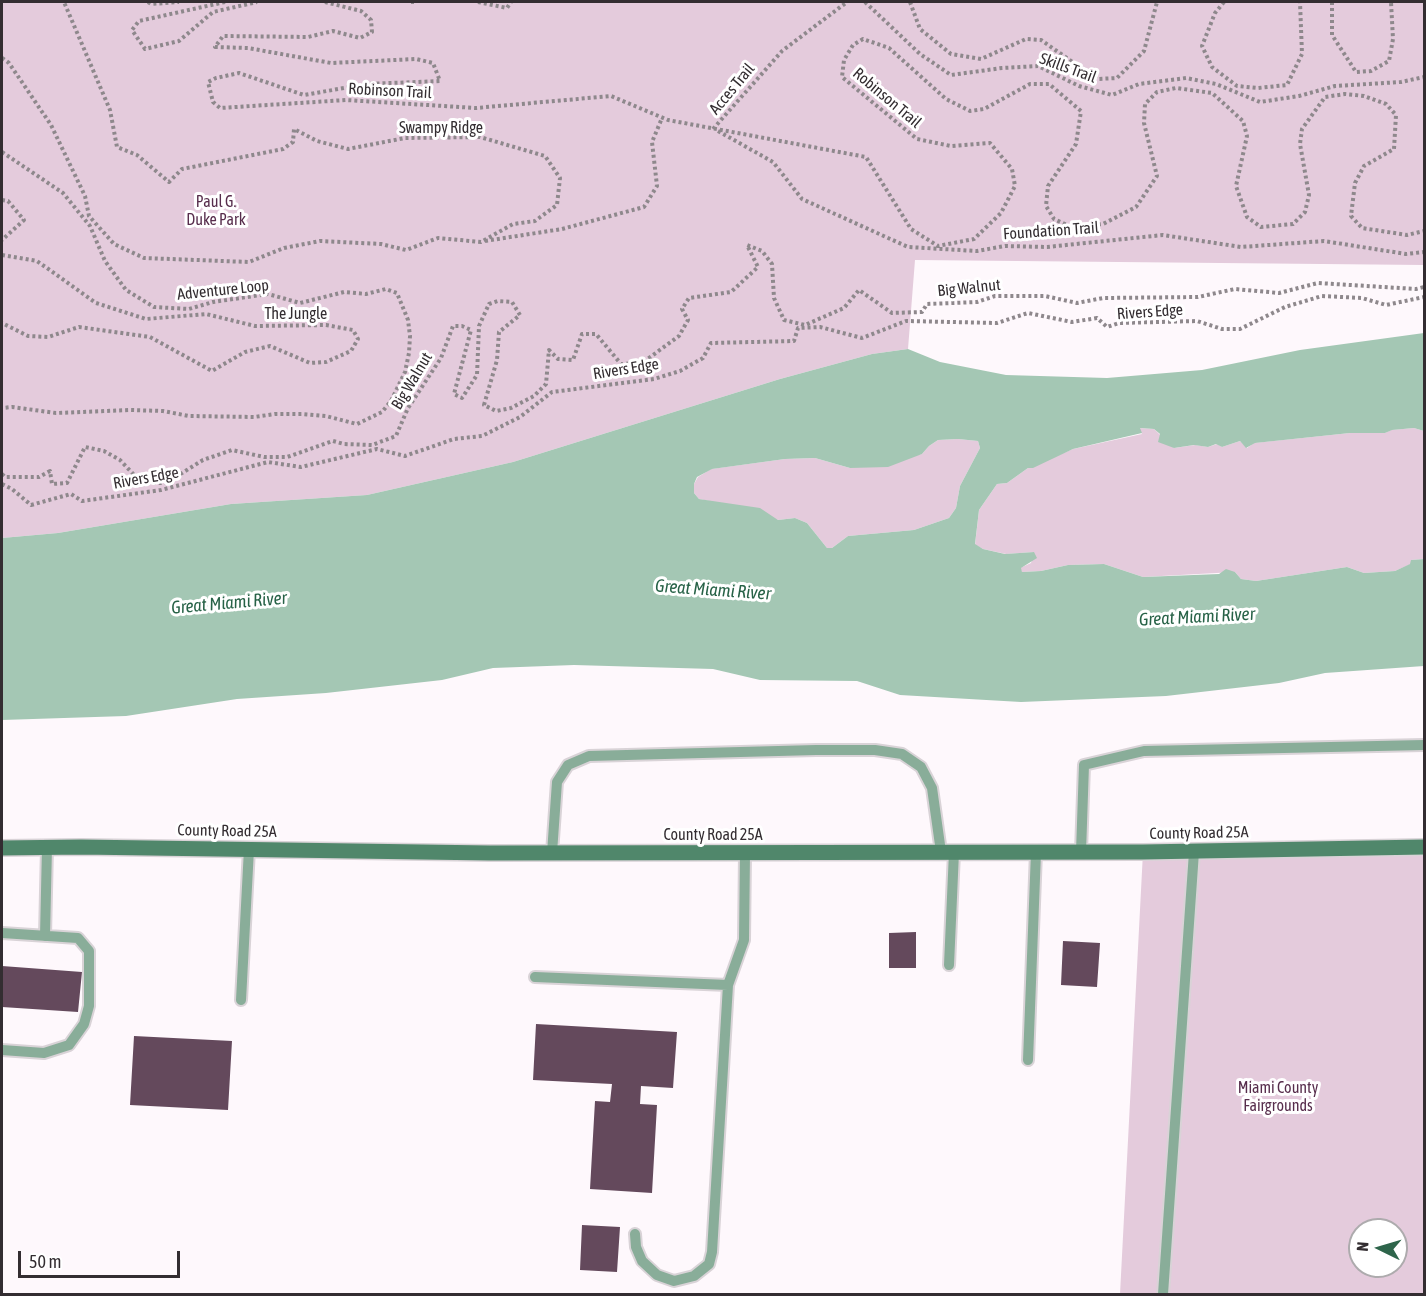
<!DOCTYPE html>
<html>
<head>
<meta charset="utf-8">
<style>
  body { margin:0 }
  #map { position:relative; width:1426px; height:1296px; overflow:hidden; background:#fef8fc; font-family:"Asap Condensed",sans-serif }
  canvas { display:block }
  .frame { position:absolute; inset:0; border:3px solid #332d31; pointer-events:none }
  .north { position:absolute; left:1348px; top:1218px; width:60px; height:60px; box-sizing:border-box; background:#fff; border:2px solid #adabad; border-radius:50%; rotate:275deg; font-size:16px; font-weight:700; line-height:24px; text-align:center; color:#332d31 }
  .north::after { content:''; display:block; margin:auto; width:21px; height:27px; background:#2e654b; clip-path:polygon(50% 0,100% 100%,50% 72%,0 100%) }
  .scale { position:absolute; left:18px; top:1251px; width:162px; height:27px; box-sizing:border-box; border:3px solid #332d31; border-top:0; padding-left:8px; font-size:18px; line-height:21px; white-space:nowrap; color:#332d31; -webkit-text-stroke:4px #fff; paint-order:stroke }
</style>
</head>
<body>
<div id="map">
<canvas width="1426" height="1296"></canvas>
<div class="frame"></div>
<div class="north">N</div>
<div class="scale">50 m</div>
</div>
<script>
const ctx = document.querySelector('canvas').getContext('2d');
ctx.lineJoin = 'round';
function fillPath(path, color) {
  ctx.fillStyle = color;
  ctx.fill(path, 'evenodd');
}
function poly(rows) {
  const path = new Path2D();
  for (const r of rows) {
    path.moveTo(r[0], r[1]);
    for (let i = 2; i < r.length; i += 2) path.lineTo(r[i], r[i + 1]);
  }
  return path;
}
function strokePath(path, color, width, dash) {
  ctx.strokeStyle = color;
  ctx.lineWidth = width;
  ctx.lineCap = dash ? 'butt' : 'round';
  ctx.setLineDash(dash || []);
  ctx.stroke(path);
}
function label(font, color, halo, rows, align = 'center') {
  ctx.font = font + ' "Asap Condensed",sans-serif';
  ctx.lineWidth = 6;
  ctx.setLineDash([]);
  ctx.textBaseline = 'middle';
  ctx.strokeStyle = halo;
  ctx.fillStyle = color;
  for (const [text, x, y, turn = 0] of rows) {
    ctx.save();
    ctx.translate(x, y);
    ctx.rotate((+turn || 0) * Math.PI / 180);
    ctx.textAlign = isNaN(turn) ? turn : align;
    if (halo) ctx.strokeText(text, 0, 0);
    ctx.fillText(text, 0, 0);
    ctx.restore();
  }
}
fillPath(poly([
  [2,2,1424,2,1424,265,915,260,908,349,872,354,780,379,513,462,367,495,231,504,58,533,2,538],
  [1139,428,1154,429,1174,448,1195,445,1208,447,1217,444,1222,447,1240,441,1247,448,1254,443,1350,433,1385,433,1391,430,1414,428,1424,431,1424,559,1411,560,1411,564,1395,571,1364,573,1347,567,1256,581,1241,579,1235,572,1143,577,1104,564,1068,565,1041,571,1022,572,1020,568,1031,563,1034,552,1006,554,983,549,975,545,979,510,997,484,1007,483,1028,468,1073,449,1142,434],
  [958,439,978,441,980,448,960,486,956,508,949,518,914,530,848,536,832,548,827,548,807,523,795,518,778,520,724,504,699,499,694,493,694,484,698,477,711,469,785,459,815,458,850,468,922,454,929,446,938,440],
  [1424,847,1424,1294,1120,1294,1143,852],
  [1360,1230,1396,1230,1396,1266,1360,1266]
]), '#e4cbdc');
fillPath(poly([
  [1424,333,1424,431,1414,428,1392,430,1385,433,1350,433,1255,443,1246,448,1240,441,1222,447,1216,444,1208,447,1194,445,1174,448,1158,442,1160,434,1154,429,1140,428,1142,433,1073,449,1033,468,1028,468,1007,483,997,484,979,510,975,544,983,549,1005,554,1034,552,1037,558,1021,568,1022,572,1041,571,1068,565,1104,564,1143,577,1219,574,1226,569,1235,572,1241,579,1256,581,1347,567,1364,573,1395,571,1410,564,1411,560,1424,559,1424,666,1325,673,1279,683,1166,696,1021,702,900,695,857,681,760,680,713,669,574,665,493,668,442,680,326,693,237,699,126,716,2,720,2,538,58,533,231,504,367,495,513,462,780,379,872,354,908,349,940,362,1006,375,1107,378,1202,370,1300,350],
  [958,439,978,441,980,448,960,486,956,508,949,518,914,530,848,536,832,548,827,548,807,523,795,518,778,520,760,508,699,499,694,493,694,484,697,477,712,469,785,459,815,458,850,468,888,467,922,454,929,446,938,440]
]), '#a4c7b4');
fillPath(poly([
  [916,932,916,968,889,968,889,933],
  [1063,941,1100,943,1097,987,1061,985],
  [2,966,82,972,78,1012,2,1007],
  [536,1024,677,1032,673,1088,641,1086,640,1104,657,1105,652,1193,590,1189,595,1101,610,1102,612,1084,533,1080],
  [134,1036,232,1041,228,1110,130,1105],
  [582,1225,620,1227,617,1272,580,1270]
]), '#64495c');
const lane = poly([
  [1081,852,1084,765,1144,751,1424,745],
  [552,853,557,782,568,765,589,756,816,750,875,750,902,754,921,767,932,788,941,852],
  [2,933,78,938,89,951,89,1006,84,1024,69,1045,44,1053,2,1050],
  [45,936,47,847],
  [949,965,954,852],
  [535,977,728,985],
  [241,1000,249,849],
  [1028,1060,1036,852],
  [635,1234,636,1247,642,1261,657,1275,674,1281,694,1276,709,1264,712,1252,728,985,744,940,745,853],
  [1163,1294,1194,852]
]);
const secondary = poly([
  [2,848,81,847,490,853,1143,852,1424,847]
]);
strokePath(lane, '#d9d3d7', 14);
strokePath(secondary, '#d9d3d7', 18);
strokePath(poly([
  [148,2,151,4,179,2],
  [225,2,139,21,132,30,145,49,179,41,213,12,257,2],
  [325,2,361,11,371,20,372,32,360,38,333,31,308,37,223,36,215,47,248,48,331,63,416,59,433,63,440,81,367,84,304,95,239,73,216,78,208,82,213,102,220,108,346,100,476,108,611,96,668,120,866,157,911,229,938,246,974,239,1001,213,1015,186,1012,169,990,143,951,146,917,139,842,77,844,60,853,45,863,39,889,48,946,99,970,111,984,109,1030,84,1049,84,1081,111,1076,144,1048,186,1046,206,1054,219,1071,227,1103,224,1136,207,1157,176,1144,123,1145,104,1157,92,1176,88,1212,93,1243,121,1247,136,1236,186,1247,217,1261,227,1293,224,1305,212,1309,195,1300,144,1302,129,1325,97,1345,94,1364,96,1386,104,1396,115,1394,149,1364,166,1355,183,1351,216,1362,228,1407,235,1424,231],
  [411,2,415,2],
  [478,2,507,8,511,2],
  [865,2,920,54,951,75,1002,68,1038,66,1079,86,1112,95,1139,84,1186,78,1216,84,1260,102,1299,96,1335,86,1401,82,1424,77],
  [910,2,920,29,951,54,981,59,1026,39,1041,40,1097,79,1117,78,1144,51,1157,2],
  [1224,2,1215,13,1202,46,1212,67,1237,86,1258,88,1287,85,1302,54,1300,2],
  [1332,2,1332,35,1356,72,1371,71,1389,61,1393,39,1391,2],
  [2,58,9,63,51,125,85,196,89,216,114,244,144,258,249,262,284,248,320,241,381,244,406,250,438,238,481,242,513,224,535,221,557,205,560,178,545,156,480,137,405,138,348,149,317,141,294,129,293,142,283,149,182,169,169,182,137,155,117,147,110,110,64,2],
  [713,129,782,51,847,2],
  [718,131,773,162,802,199,908,247,977,251,1005,246,1047,247,1163,235,1241,247,1324,241,1406,254,1424,252],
  [2,152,63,193,90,226,105,261,126,290,154,307,189,309,213,302,268,294,300,303,344,292,366,294,386,289,397,293,408,320,410,336,409,353,405,372,391,401,382,412,357,424,326,416,302,414,275,414,254,417,189,416,163,411,131,410,56,413,12,407,2,408],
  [2,200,8,201,24,220,2,240],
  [485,241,562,229,644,207,657,186,652,142,662,118],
  [2,255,37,261,96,303,146,319,206,314,255,326,326,325,353,330,358,339,351,351,326,362,310,363,270,346,245,352,212,371,150,337,79,327,48,337,28,336,2,323],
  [2,474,5,477,39,477,50,471,52,484,67,483,85,447,104,451,120,460,136,477,155,483,166,483,203,460,232,450,264,457,287,457,333,441,344,444,372,445,396,436,408,408,441,358,453,326,462,326,471,330,454,394,462,398,477,375,479,326,489,304,498,301,512,302,520,315,499,332,497,360,484,405,496,411,511,408,534,396,546,384,549,350,558,359,573,360,582,334,596,334,621,364,642,363,679,336,688,320,682,309,689,298,731,292,758,267,747,245,762,251,772,264,774,298,784,320,805,325,844,308,859,290,892,313,922,312,927,304,977,302,995,296,1045,296,1077,303,1103,298,1198,297,1235,289,1279,293,1318,283,1416,289,1424,287],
  [2,484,12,489,31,505,71,494,82,501,161,490,268,462,301,467,377,449,405,456,454,439,482,436,520,417,552,392,654,379,680,371,703,358,711,343,794,341,798,328,820,327,862,338,906,321,997,323,1028,313,1072,322,1097,318,1107,327,1119,323,1197,321,1222,329,1240,329,1285,307,1322,296,1362,298,1386,305,1424,297]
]), '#8e888c', 4, [3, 3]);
strokePath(lane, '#89ad99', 10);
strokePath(secondary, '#50876b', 15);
label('16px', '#332d31', '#fff', [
  ["Skills Trail",1068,68,20],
  ["Acces Trail",732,89,-50],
  ["Robinson Trail",390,91,3],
  ["Robinson Trail",887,98,40],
  ["Swampy Ridge",441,128],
  ["Foundation Trail",1051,231,-4],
  ["Big Walnut",969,288,-6],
  ["Adventure Loop",223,290,-6],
  ["Rivers Edge",1150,312,-4],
  ["The Jungle",296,314],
  ["Rivers Edge",626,369,-9],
  ["Big Walnut",412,381,-59],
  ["Rivers Edge",146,478,-10],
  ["County Road 25A",227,831,1],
  ["County Road 25A",1199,833,-1],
  ["County Road 25A",713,835]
]);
label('16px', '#572d4c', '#fff', [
  ["Paul G.",216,202],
  ["Duke Park",216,220],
  ["Miami County",1278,1088],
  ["Fairgrounds",1278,1106]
]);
label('italic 18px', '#276247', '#fff', [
  ["Great Miami River",713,590,4],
  ["Great Miami River",229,603,-5],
  ["Great Miami River",1197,617,-3]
]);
</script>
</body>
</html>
